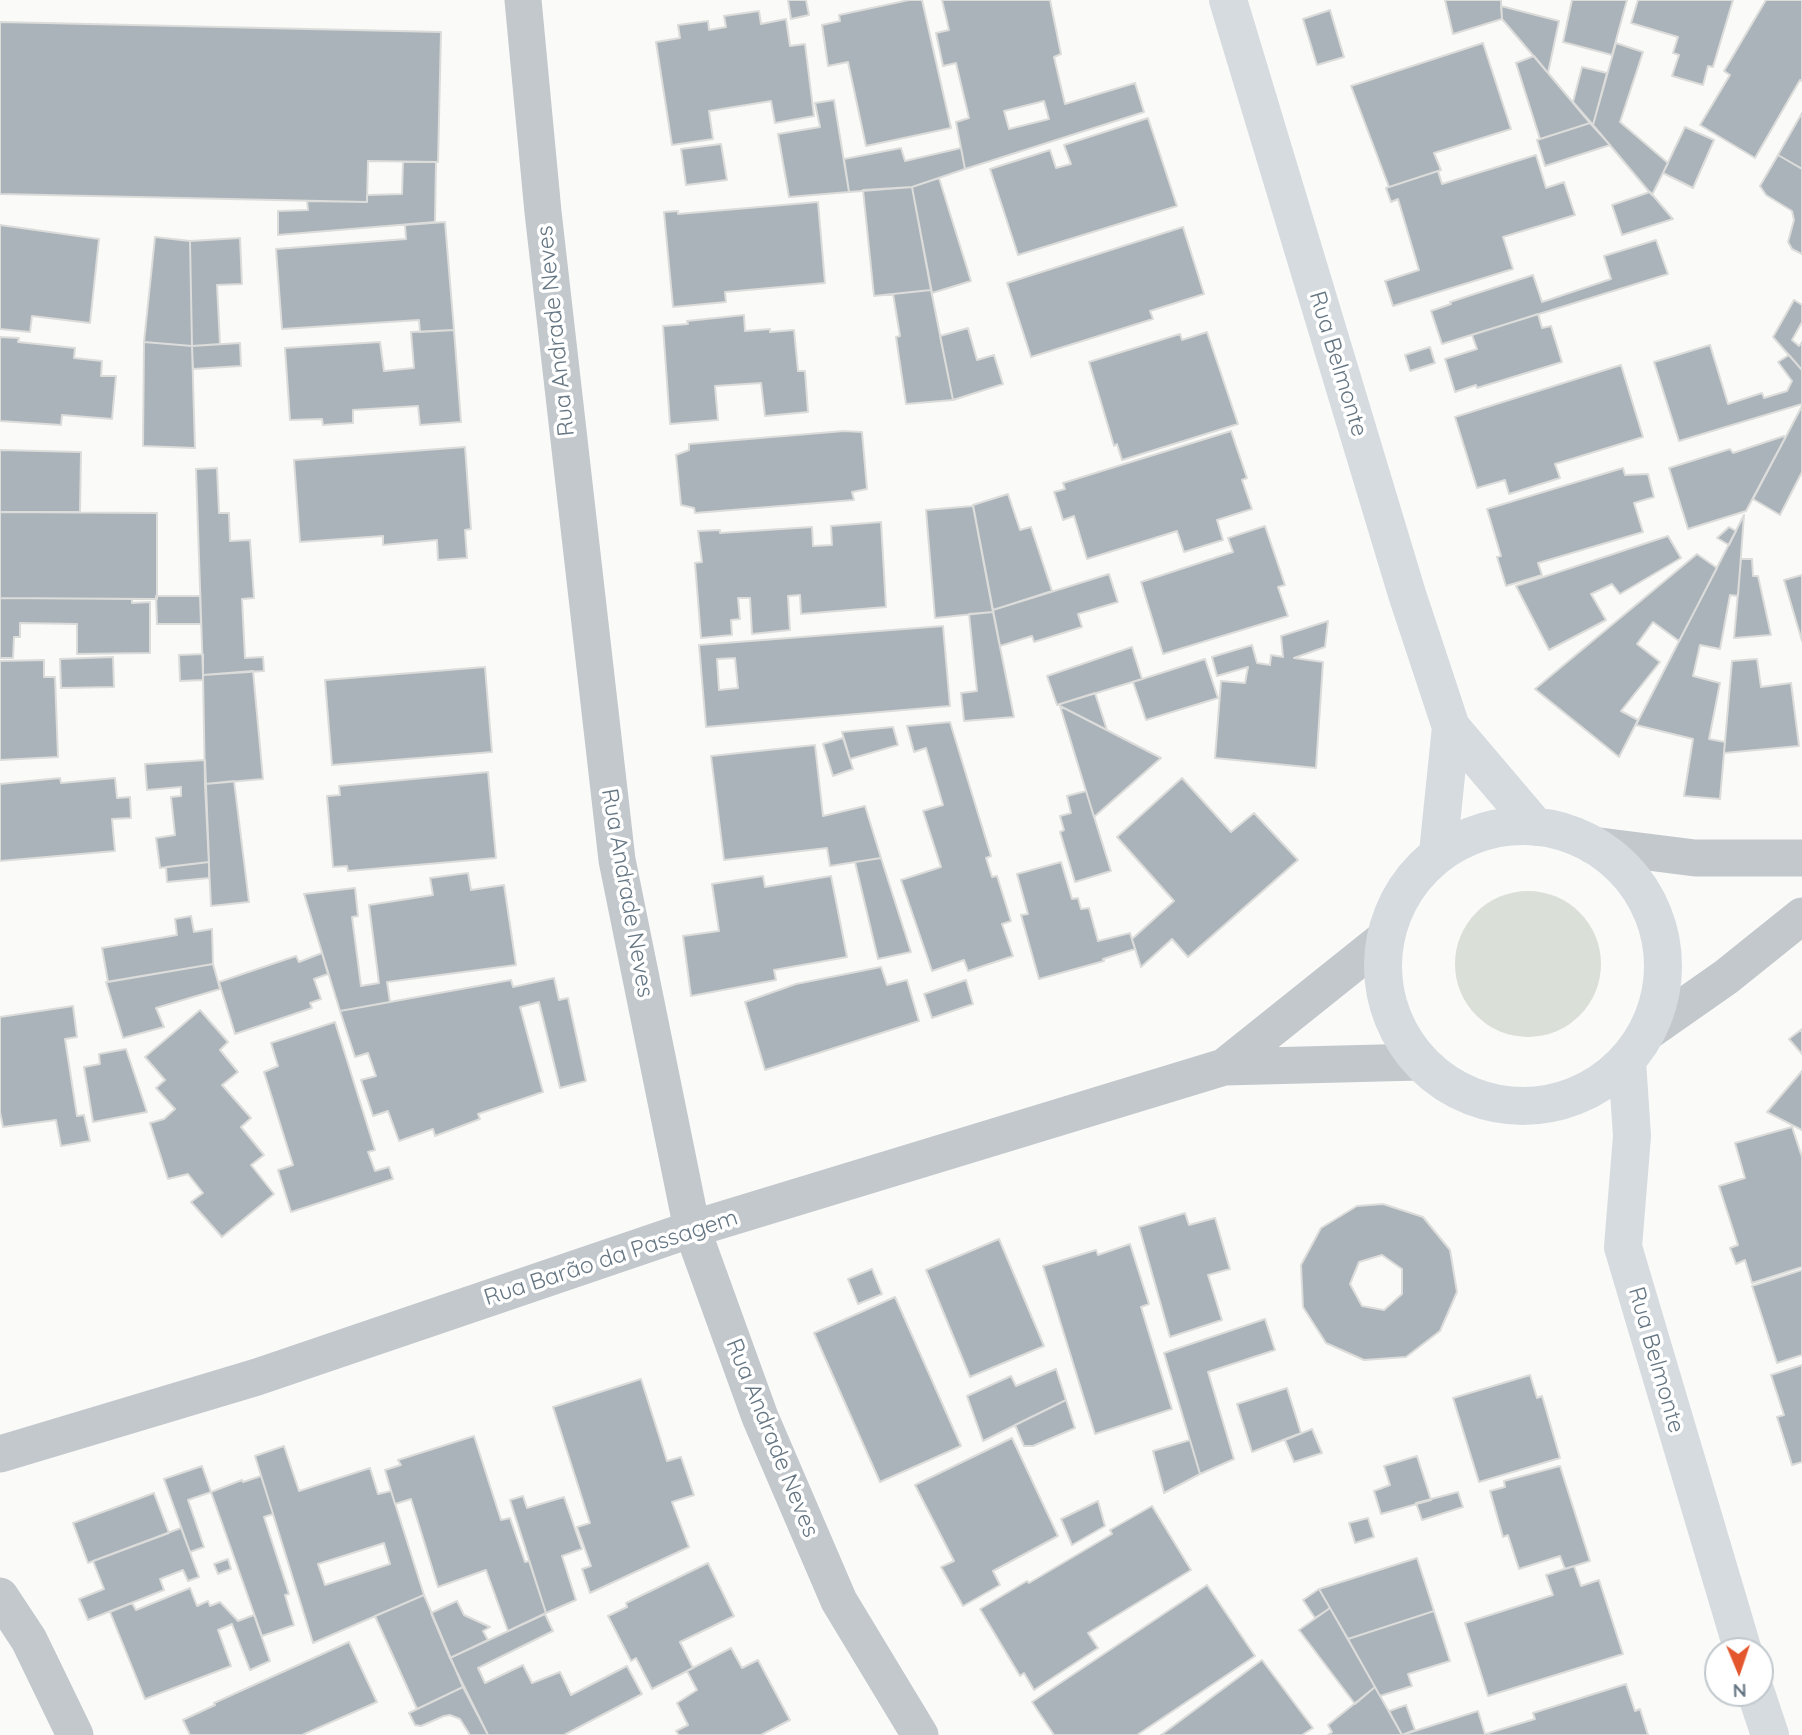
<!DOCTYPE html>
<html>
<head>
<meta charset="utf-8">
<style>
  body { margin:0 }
  #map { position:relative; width:1802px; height:1735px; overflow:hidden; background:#fafaf8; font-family:Quicksand,sans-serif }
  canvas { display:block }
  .north { position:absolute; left:1704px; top:1637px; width:70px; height:70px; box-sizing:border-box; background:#fff; border:2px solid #c1c8cd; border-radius:50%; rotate:178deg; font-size:19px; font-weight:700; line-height:28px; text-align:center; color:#657683 }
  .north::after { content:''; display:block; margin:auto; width:24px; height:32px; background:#e4572e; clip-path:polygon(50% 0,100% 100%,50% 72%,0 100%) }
</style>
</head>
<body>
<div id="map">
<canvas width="1802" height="1735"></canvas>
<div class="north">N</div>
</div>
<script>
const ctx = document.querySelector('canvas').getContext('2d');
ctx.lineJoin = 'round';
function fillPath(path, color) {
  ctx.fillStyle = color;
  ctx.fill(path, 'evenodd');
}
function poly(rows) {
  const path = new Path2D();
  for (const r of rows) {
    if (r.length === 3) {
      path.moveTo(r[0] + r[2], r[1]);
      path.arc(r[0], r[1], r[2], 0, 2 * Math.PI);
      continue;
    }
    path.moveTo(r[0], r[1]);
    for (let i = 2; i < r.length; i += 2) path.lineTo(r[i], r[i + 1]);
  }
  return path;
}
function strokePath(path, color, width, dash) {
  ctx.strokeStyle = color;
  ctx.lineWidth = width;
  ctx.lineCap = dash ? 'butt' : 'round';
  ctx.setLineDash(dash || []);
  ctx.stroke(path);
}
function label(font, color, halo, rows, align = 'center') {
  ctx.font = font + ' Quicksand,sans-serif';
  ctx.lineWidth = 7;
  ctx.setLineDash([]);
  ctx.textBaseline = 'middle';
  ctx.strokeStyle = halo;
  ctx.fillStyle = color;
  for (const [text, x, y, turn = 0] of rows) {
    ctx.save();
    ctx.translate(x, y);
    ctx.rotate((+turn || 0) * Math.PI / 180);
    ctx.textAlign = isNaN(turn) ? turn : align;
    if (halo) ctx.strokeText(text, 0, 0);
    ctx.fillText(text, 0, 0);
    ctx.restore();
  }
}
fillPath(poly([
  [1528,964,73]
]), '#dadfd7');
const building = poly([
  [788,0,806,0,809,15,791,19,788,0],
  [909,0,922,0,951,128,866,146,848,62,828,66,822,25,840,21,839,15,909,0],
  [942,0,1050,0,1061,54,1054,57,1065,104,1135,83,1144,112,965,169,956,122,969,118,956,63,943,66,936,33,949,30,942,0],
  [1044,101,1049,119,1009,129,1004,111,1044,101],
  [1445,0,1501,0,1502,19,1453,34,1445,0],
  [1572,0,1627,0,1612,55,1563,42,1572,0],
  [1638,0,1733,0,1713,67,1708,66,1703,85,1672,76,1679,55,1673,53,1678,37,1631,23,1638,0],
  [1766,0,1802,0,1802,81,1800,80,1755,158,1700,125,1730,75,1724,71,1766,0],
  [1501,6,1559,21,1548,73,1502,19,1501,6],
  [1330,10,1344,57,1317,65,1303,19,1330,10],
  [759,11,761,24,786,19,790,46,805,44,814,116,775,123,771,101,709,111,713,139,672,145,656,42,680,38,678,25,708,21,709,30,726,27,724,16,759,11],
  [0,22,441,32,438,162,368,161,367,202,0,194,0,22],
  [1483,43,1511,129,1434,153,1441,170,1389,187,1351,86,1483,43],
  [1616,43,1643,52,1620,122,1668,163,1652,195,1593,125,1616,43],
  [1534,56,1548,73,1590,123,1540,139,1516,63,1534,56],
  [1582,67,1607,73,1593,125,1573,102,1582,67],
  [834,100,849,192,789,197,778,134,820,127,815,103,834,100],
  [1802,113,1802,169,1778,155,1802,113],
  [1148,118,1177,206,1018,255,990,169,1050,150,1056,168,1071,164,1064,145,1148,118],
  [1590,123,1610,145,1545,166,1537,140,1590,123],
  [1685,127,1714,140,1693,188,1663,173,1685,127],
  [721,144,727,180,686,185,681,149,721,144],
  [901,148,905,161,961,148,965,169,912,187,849,192,844,159,901,148],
  [1536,155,1546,188,1564,182,1575,215,1503,237,1513,269,1393,306,1385,281,1419,270,1398,199,1391,202,1386,188,1438,171,1442,184,1536,155],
  [1778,155,1802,169,1802,254,1792,249,1788,242,1794,220,1792,211,1766,195,1760,186,1778,155],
  [403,162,436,162,435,222,278,235,278,211,308,210,307,201,367,202,367,195,402,194,403,162],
  [939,178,971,281,932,293,912,187,939,178],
  [912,187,931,290,874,296,863,190,912,187],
  [1650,192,1673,219,1622,235,1612,205,1650,192],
  [818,202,825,283,725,292,726,302,673,307,664,212,678,211,678,214,818,202],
  [445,222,454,330,420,332,419,320,282,329,276,249,406,239,405,225,445,222],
  [0,225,99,239,90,323,32,316,30,332,0,329,0,225],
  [1183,227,1204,294,1150,311,1153,319,1031,357,1007,283,1183,227],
  [155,237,190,241,192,346,144,342,155,237],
  [240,238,242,284,217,285,220,344,192,346,190,241,240,238],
  [1656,240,1668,274,1442,344,1431,311,1451,304,1450,302,1533,275,1542,302,1611,279,1604,256,1656,240],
  [931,290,953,400,906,404,896,337,900,336,893,294,931,290],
  [1794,300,1802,305,1802,322,1792,340,1799,346,1802,342,1802,370,1773,337,1794,300],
  [1538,314,1542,328,1551,326,1562,362,1477,388,1476,385,1455,392,1445,359,1477,349,1472,335,1538,314],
  [744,315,745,331,770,329,770,332,794,330,798,371,805,371,808,412,765,416,761,383,715,386,718,420,670,424,663,326,688,324,687,321,744,315],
  [968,328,977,360,994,355,1003,384,953,400,940,336,968,328],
  [454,330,461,422,420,425,418,406,353,410,353,423,323,425,322,419,290,420,285,348,380,342,384,371,414,368,411,332,454,330],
  [1207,332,1238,424,1122,460,1117,444,1114,446,1089,362,1180,334,1182,340,1207,332],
  [0,337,19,338,18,342,75,348,74,358,102,361,101,376,116,376,112,419,62,415,61,425,0,421,0,337],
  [144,342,192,346,195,448,143,446,144,342],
  [240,343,241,366,193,369,192,346,240,343],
  [1710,345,1728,404,1762,393,1764,398,1787,391,1792,381,1778,362,1789,355,1802,370,1802,404,1679,441,1654,362,1710,345],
  [1430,347,1435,363,1410,371,1405,355,1430,347],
  [1621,365,1643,437,1555,464,1560,478,1509,494,1505,480,1477,488,1455,417,1621,365],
  [1802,406,1802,472,1780,515,1753,499,1802,406],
  [844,431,862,432,867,489,852,492,854,500,695,513,694,508,681,505,676,455,689,450,689,444,844,431],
  [1231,431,1247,478,1242,480,1252,509,1217,520,1223,540,1184,552,1177,531,1087,559,1074,516,1063,520,1054,492,1065,489,1063,483,1231,431],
  [1784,436,1785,438,1746,511,1688,529,1669,468,1730,449,1733,453,1784,436],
  [465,447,471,529,465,530,467,558,438,560,437,540,383,545,383,536,300,542,294,460,465,447],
  [0,450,81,452,80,512,0,512,0,450],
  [217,468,219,513,229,513,230,541,250,540,254,598,242,599,245,658,263,657,264,671,203,675,196,469,217,468],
  [1623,468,1625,475,1648,474,1654,497,1634,503,1643,532,1538,563,1542,575,1506,586,1497,557,1501,556,1487,509,1623,468],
  [1008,494,1020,530,1031,527,1052,591,993,610,973,505,1008,494],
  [973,506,993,612,935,618,926,510,973,506],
  [0,512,157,513,157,599,0,598,0,512],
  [1744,515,1738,596,1730,595,1720,649,1700,645,1693,676,1720,683,1709,739,1725,742,1720,799,1684,796,1693,739,1636,725,1744,515],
  [881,522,886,607,801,614,800,595,788,596,790,630,752,634,750,598,738,598,740,619,731,620,732,635,701,638,695,563,702,562,698,531,720,530,720,533,812,527,813,546,832,545,831,526,881,522],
  [1265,526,1285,585,1278,587,1288,616,1163,654,1141,582,1233,552,1228,538,1265,526],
  [1729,527,1736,531,1729,545,1717,538,1729,527],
  [1668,536,1681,558,1620,594,1612,584,1591,594,1606,620,1549,650,1516,586,1668,536],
  [1697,554,1717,568,1679,641,1653,622,1637,644,1660,662,1621,711,1638,720,1619,757,1535,689,1697,554],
  [1741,559,1752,559,1753,576,1758,576,1771,635,1734,638,1741,559],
  [1109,574,1118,602,1078,614,1082,627,1034,642,1032,636,1000,646,993,610,1109,574],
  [1802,575,1802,641,1784,580,1802,575],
  [156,596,200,596,201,624,157,624,156,596],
  [0,598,132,599,132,603,150,602,150,653,77,654,77,624,20,623,20,637,14,637,13,658,0,658,0,598],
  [993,612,1014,717,964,721,961,693,977,691,969,614,993,612],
  [1328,621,1325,647,1294,658,1323,662,1316,768,1215,758,1221,681,1245,683,1248,667,1217,676,1212,657,1252,645,1257,663,1270,665,1271,655,1283,657,1281,636,1328,621],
  [943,626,950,706,706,727,699,645,943,626],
  [735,658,738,688,719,690,717,659,735,658],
  [1132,647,1142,679,1057,705,1047,676,1132,647],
  [179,655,203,654,203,680,180,681,179,655],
  [113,657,114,687,61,688,60,659,113,657],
  [1205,659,1218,698,1146,720,1133,682,1205,659],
  [1757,659,1761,687,1791,683,1799,746,1724,753,1732,661,1757,659],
  [44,660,44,677,55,677,58,757,0,760,0,661,44,660],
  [485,667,492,752,332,765,325,680,485,667],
  [253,671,263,779,205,784,203,675,253,671],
  [1095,693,1107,730,1060,706,1060,704,1095,693],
  [1060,706,1161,758,1094,817,1079,768,1060,706],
  [950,722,991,856,986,858,992,877,997,876,1011,921,1002,924,1013,956,968,971,964,960,932,971,901,880,941,867,923,811,943,805,926,748,914,752,907,726,950,722],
  [893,727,898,745,850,759,842,732,893,727],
  [843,738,853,769,833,776,823,744,843,738],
  [815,745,823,816,865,806,881,858,830,866,827,848,724,860,711,756,815,745],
  [205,760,209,862,160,868,156,838,175,835,171,797,181,796,181,787,147,790,145,764,205,760],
  [488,772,496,858,348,871,347,866,333,867,327,796,340,795,339,786,488,772],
  [60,778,61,783,115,778,117,798,130,797,131,818,112,819,115,851,0,861,0,784,60,778],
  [1182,778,1231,832,1254,813,1298,860,1188,957,1172,939,1141,967,1132,939,1174,901,1117,837,1182,778],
  [234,781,249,902,211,906,205,784,234,781],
  [1086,791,1111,871,1075,882,1060,832,1064,830,1060,816,1071,813,1067,796,1086,791],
  [881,858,911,952,878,959,855,862,881,858],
  [209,862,209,878,167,882,166,867,209,862],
  [1061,862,1072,899,1078,898,1081,909,1089,908,1098,941,1130,933,1135,949,1103,959,1104,961,1039,979,1021,915,1028,914,1017,874,1061,862],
  [468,873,471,890,504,885,516,965,387,982,390,1002,340,1011,304,894,355,888,358,916,352,917,361,986,379,983,369,905,433,895,430,878,468,873],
  [763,876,765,887,831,876,847,957,774,970,776,980,691,996,683,936,719,931,712,884,763,876],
  [191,916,194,932,212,929,213,964,108,982,102,948,177,935,175,919,191,916],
  [322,953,328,974,314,979,321,999,310,1003,312,1008,235,1034,219,982,296,956,299,962,322,953],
  [213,964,220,989,156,1008,164,1027,123,1038,106,982,213,964],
  [881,967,887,985,907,980,919,1021,765,1070,745,1002,796,984,881,967],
  [554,978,559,1000,568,998,586,1081,560,1088,539,1002,520,1007,543,1092,478,1114,480,1119,435,1136,433,1129,399,1141,388,1111,373,1116,361,1080,376,1076,368,1053,355,1057,340,1011,511,980,513,987,554,978],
  [966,980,973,1004,932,1018,924,994,966,980],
  [73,1006,77,1037,65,1039,77,1116,84,1115,90,1141,61,1146,56,1120,3,1127,0,1112,0,1017,73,1006],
  [200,1010,228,1042,220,1050,238,1072,222,1085,251,1118,241,1127,264,1155,251,1165,274,1194,222,1237,191,1202,203,1193,188,1174,168,1179,150,1123,164,1119,175,1109,156,1088,165,1080,145,1057,200,1010],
  [335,1022,375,1150,368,1152,375,1171,389,1167,393,1179,291,1212,278,1170,293,1165,264,1072,278,1066,271,1043,335,1022],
  [1802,1029,1802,1054,1789,1039,1802,1029],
  [126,1049,147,1112,93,1122,84,1067,100,1064,99,1054,126,1049],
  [1802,1071,1802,1130,1767,1112,1802,1071],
  [1792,1127,1802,1157,1802,1267,1752,1283,1745,1260,1736,1264,1730,1248,1738,1245,1719,1186,1745,1178,1735,1143,1792,1127],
  [1383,1204,1423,1217,1450,1250,1457,1292,1440,1331,1406,1357,1364,1360,1326,1343,1303,1307,1301,1265,1321,1228,1357,1206,1383,1204],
  [1382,1255,1402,1269,1402,1294,1384,1310,1362,1306,1350,1284,1359,1262,1382,1255],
  [1185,1213,1189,1225,1215,1218,1230,1269,1208,1275,1222,1320,1170,1337,1139,1227,1185,1213],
  [999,1239,1044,1346,970,1377,926,1270,999,1239],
  [1130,1244,1149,1304,1141,1307,1172,1409,1095,1434,1043,1266,1096,1250,1098,1255,1130,1244],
  [872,1269,882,1294,858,1304,848,1279,872,1269],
  [1802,1270,1802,1355,1777,1363,1752,1286,1802,1270],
  [895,1297,961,1446,880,1482,814,1333,895,1297],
  [1265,1319,1275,1350,1208,1372,1234,1459,1200,1474,1164,1353,1265,1319],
  [1802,1365,1802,1462,1792,1465,1777,1417,1784,1415,1771,1375,1802,1365],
  [1056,1369,1066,1400,983,1441,967,1396,1011,1376,1016,1386,1056,1369],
  [1530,1375,1537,1398,1542,1396,1560,1458,1479,1482,1453,1398,1530,1375],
  [641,1379,667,1461,681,1457,694,1495,672,1502,689,1547,590,1593,582,1569,591,1566,577,1527,590,1523,553,1407,641,1379],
  [1287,1388,1301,1433,1252,1452,1237,1404,1287,1388],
  [1066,1400,1075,1428,1033,1446,1024,1446,1015,1425,1066,1400],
  [1312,1429,1322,1453,1294,1462,1285,1440,1312,1429],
  [474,1436,501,1520,510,1518,525,1562,529,1561,546,1613,508,1631,486,1570,438,1587,411,1499,395,1504,385,1470,401,1465,398,1460,474,1436],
  [1012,1438,1058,1536,993,1571,1000,1585,963,1606,941,1567,954,1561,915,1485,1012,1438],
  [1190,1440,1200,1474,1164,1493,1153,1451,1190,1440],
  [284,1446,299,1491,370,1468,378,1494,391,1491,424,1595,313,1643,255,1456,284,1446],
  [384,1543,390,1564,325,1585,318,1564,384,1543],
  [1417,1456,1431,1500,1381,1514,1374,1491,1390,1485,1384,1466,1417,1456],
  [202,1466,211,1492,188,1500,204,1547,190,1552,164,1479,202,1466],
  [1560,1466,1590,1561,1565,1569,1560,1556,1519,1569,1508,1535,1503,1537,1490,1491,1505,1487,1504,1481,1560,1466],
  [261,1476,273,1514,264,1517,289,1594,285,1595,294,1625,262,1636,211,1492,242,1480,243,1482,261,1476],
  [1458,1492,1463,1507,1422,1520,1416,1503,1458,1492],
  [154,1493,169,1533,88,1563,73,1523,154,1493],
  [523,1496,527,1508,564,1497,582,1549,562,1556,576,1600,546,1613,510,1500,523,1496],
  [1098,1501,1105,1526,1072,1545,1061,1519,1098,1501],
  [1152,1506,1191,1570,1088,1633,1098,1648,1034,1690,1024,1673,1020,1676,980,1609,1027,1581,1029,1583,1112,1534,1110,1530,1152,1506],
  [1368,1518,1374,1537,1355,1543,1349,1523,1368,1518],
  [181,1528,199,1577,188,1581,183,1570,160,1579,164,1590,88,1620,79,1599,104,1589,93,1561,181,1528],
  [1417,1558,1434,1611,1348,1639,1319,1589,1417,1558],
  [228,1559,231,1569,218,1574,214,1564,228,1559],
  [708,1563,734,1616,680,1642,693,1668,652,1689,636,1658,631,1661,608,1616,627,1607,626,1603,708,1563],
  [1574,1566,1581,1586,1599,1580,1623,1654,1488,1696,1465,1623,1553,1595,1546,1575,1574,1566],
  [1207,1585,1255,1656,1137,1735,1054,1735,1032,1702,1207,1585],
  [190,1588,197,1606,208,1601,210,1606,220,1602,238,1621,254,1615,270,1661,250,1670,232,1624,218,1630,231,1666,145,1699,110,1612,132,1603,136,1610,190,1588],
  [1319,1589,1330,1608,1315,1618,1303,1600,1319,1589],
  [424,1595,463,1687,417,1709,375,1616,424,1595],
  [457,1601,464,1615,490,1627,483,1631,488,1640,450,1658,431,1613,457,1601],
  [1330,1608,1375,1687,1355,1704,1299,1630,1330,1608],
  [1434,1611,1450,1661,1408,1674,1412,1686,1380,1696,1348,1639,1434,1611],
  [545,1614,553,1631,478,1668,485,1683,523,1665,532,1683,560,1672,571,1695,627,1666,642,1694,564,1735,488,1735,450,1658,545,1614],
  [349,1642,377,1702,302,1735,190,1735,183,1720,215,1705,214,1703,349,1642],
  [731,1648,742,1668,758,1660,790,1720,761,1735,679,1735,676,1731,688,1725,677,1703,697,1690,687,1671,731,1648],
  [1262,1660,1313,1728,1302,1735,1161,1735,1262,1660],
  [1626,1684,1635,1711,1640,1709,1648,1735,1402,1735,1478,1711,1485,1734,1535,1719,1533,1713,1626,1684],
  [463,1687,488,1735,470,1735,460,1719,450,1715,444,1716,421,1726,415,1725,409,1713,463,1687],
  [1375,1687,1402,1735,1328,1735,1332,1732,1328,1725,1375,1687],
  [1406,1705,1415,1730,1402,1735,1389,1711,1406,1705]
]);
fillPath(building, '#aab3b9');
strokePath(building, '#dcdcda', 2);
strokePath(poly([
  [523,0,543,212,617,860,692,1229,760,1417,839,1601,920,1735],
  [1592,845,1695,858,1802,858],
  [1646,1033,1726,977,1802,916],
  [1224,1067,1384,939],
  [0,1454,257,1377,692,1229,1224,1067,1419,1062],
  [0,1596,29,1640,75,1735]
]), '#c3c8cc', 37);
strokePath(poly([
  [1228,0,1407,594,1451,727,1536,827],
  [1523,966,140],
  [1438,853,1451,727],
  [1627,1061,1632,1136,1623,1247,1743,1651],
  [1756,1693,1770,1735]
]), '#d6dbdf', 38);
label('23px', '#657683', '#fff', [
  ["Rua Andrade Neves",556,331,-96],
  ["Rua Belmonte",1338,364,73],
  ["Rua Andrade Neves",627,893,80],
  ["Rua Barão da Passagem",611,1258,-18],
  ["Rua Belmonte",1656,1360,74],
  ["Rua Andrade Neves",772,1438,68]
]);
</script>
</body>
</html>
